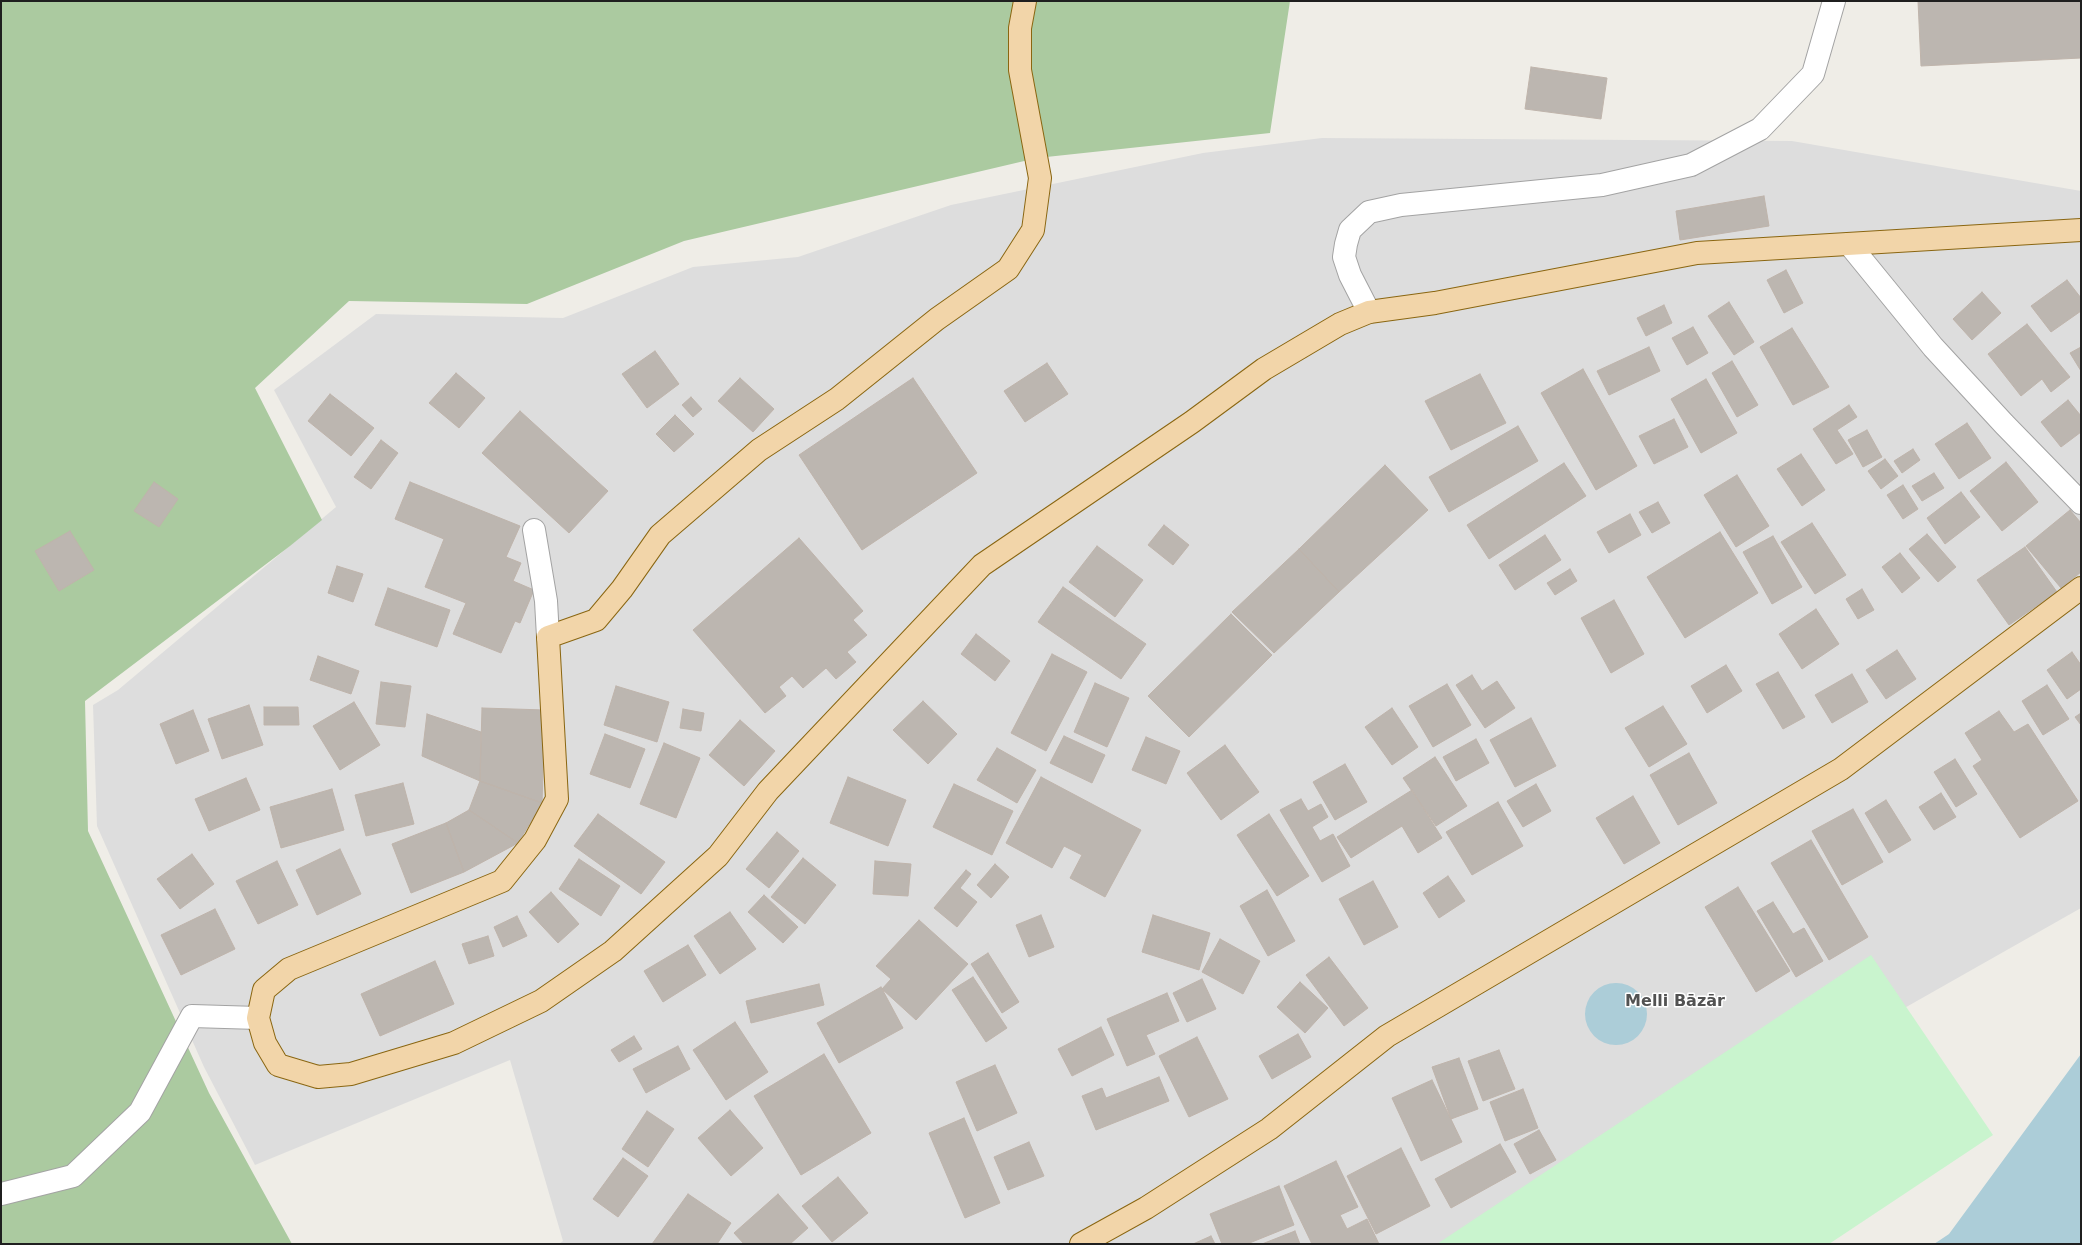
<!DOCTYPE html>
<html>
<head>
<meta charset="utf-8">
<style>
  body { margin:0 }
  #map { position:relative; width:2082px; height:1245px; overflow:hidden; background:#efede7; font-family:"DejaVu Sans",sans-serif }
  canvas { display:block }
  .frame { position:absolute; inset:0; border:2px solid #1f1f1f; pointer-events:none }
</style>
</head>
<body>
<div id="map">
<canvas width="2082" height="1245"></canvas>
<div class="frame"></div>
</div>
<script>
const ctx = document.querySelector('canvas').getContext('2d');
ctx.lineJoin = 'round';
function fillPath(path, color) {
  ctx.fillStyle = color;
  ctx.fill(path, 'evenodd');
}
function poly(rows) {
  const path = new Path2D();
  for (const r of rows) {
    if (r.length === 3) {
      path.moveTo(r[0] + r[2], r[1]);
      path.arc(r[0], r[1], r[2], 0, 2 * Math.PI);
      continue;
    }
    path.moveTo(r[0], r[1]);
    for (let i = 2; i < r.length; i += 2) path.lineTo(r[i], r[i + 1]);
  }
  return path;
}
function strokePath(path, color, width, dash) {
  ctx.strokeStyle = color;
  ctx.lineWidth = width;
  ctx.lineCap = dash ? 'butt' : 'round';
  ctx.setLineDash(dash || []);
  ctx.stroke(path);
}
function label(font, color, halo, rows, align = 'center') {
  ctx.font = font + ' "DejaVu Sans",sans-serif';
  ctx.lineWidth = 3;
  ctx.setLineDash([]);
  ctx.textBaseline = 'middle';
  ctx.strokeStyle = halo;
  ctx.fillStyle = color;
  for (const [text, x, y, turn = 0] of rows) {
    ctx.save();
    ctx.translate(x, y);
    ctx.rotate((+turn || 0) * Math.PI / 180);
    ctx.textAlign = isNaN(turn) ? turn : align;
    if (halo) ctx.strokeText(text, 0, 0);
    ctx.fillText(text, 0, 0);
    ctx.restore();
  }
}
fillPath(poly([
  [1322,138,1792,141,2081,191,2081,908,1488,1244,559,1244,563,1241,510,1060,255,1165,204,1067,97,826,93,705,118,690,336,507,274,390,376,314,563,318,693,267,798,257,951,205,1203,153]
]), '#ddd');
fillPath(poly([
  [1,1,1290,1,1270,133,1037,158,684,241,527,304,349,301,255,388,322,520,290,546,85,701,88,831,209,1093,292,1244,1,1244]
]), '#abcaa0');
fillPath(poly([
  [1871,955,1993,1135,1829,1244,1437,1244]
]), '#c9f4ce');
fillPath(poly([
  [1616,1014,31],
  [2081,1054,2081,1244,1934,1244,1949,1234]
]), '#accdd8');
const building = poly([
  [1918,1,2081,1,2081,58,1921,66,1918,1],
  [1531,67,1607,78,1601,119,1525,109,1531,67],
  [1764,196,1769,226,1680,240,1676,211,1764,196],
  [1786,270,1803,303,1784,313,1767,280,1786,270],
  [2067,280,2081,298,2081,311,2051,332,2031,306,2067,280],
  [1982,292,2001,313,1972,340,1953,319,1982,292],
  [1729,302,1754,342,1734,355,1708,316,1729,302],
  [1664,305,1672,323,1646,336,1637,318,1664,305],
  [2027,324,2070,377,2051,392,2042,379,2021,396,1988,354,2027,324],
  [1693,327,1708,353,1687,365,1672,338,1693,327],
  [1792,328,1829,387,1793,405,1760,347,1792,328],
  [1649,347,1660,371,1609,395,1597,371,1649,347],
  [2081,347,2081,371,2070,353,2081,347],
  [655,351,679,384,647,408,622,374,655,351],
  [1732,361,1758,405,1737,417,1712,373,1732,361],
  [1047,363,1068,394,1025,422,1004,391,1047,363],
  [1583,369,1637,466,1596,490,1541,393,1583,369],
  [456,373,485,398,459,428,429,403,456,373],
  [1480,374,1506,423,1451,450,1425,401,1480,374],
  [740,378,774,409,753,432,718,401,740,378],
  [913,378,977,473,862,550,799,455,913,378],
  [1706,379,1737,433,1701,453,1671,399,1706,379],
  [330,394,374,428,351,456,308,421,330,394],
  [691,397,702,409,693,417,682,405,691,397],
  [2068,400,2081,416,2081,432,2061,447,2041,422,2068,400],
  [1849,405,1857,417,1837,430,1853,454,1836,464,1813,429,1849,405],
  [520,411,608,491,569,533,482,453,520,411],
  [675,415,694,434,674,452,656,434,675,415],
  [1674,419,1688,447,1654,464,1639,436,1674,419],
  [1967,423,1991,458,1959,479,1935,444,1967,423],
  [1518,426,1538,461,1449,512,1429,477,1518,426],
  [1867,430,1882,457,1863,467,1848,440,1867,430],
  [381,440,398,453,371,489,354,477,381,440],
  [1913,449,1920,460,1902,473,1894,461,1913,449],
  [1801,454,1825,490,1802,506,1777,469,1801,454],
  [1885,459,1898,476,1881,489,1868,471,1885,459],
  [2006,462,2038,502,2002,531,1970,491,2006,462],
  [1564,463,1586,496,1489,559,1467,525,1564,463],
  [1385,465,1428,510,1339,592,1299,549,1385,465],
  [1934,473,1944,488,1922,501,1912,486,1934,473],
  [1737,475,1769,526,1736,547,1704,495,1737,475],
  [154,482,178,499,159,527,134,511,154,482],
  [410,482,520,526,506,557,521,563,513,581,534,590,520,623,515,621,501,653,453,634,466,603,425,587,444,539,395,519,410,482],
  [1903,485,1918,509,1903,519,1887,495,1903,485],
  [1961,492,1980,517,1945,544,1927,518,1961,492],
  [1658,502,1670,523,1652,533,1639,512,1658,502],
  [2070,510,2081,523,2081,572,2061,588,2026,546,2070,510],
  [1630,514,1641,535,1609,553,1597,532,1630,514],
  [1812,523,1846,575,1815,594,1781,542,1812,523],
  [1164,525,1189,545,1173,565,1148,545,1164,525],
  [70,531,94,570,59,591,35,551,70,531],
  [1720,532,1758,593,1685,638,1647,577,1720,532],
  [1927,534,1956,567,1938,582,1909,549,1927,534],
  [1545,535,1561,560,1515,590,1499,565,1545,535],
  [1773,536,1802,587,1772,604,1743,552,1773,536],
  [799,538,863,611,853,620,867,635,847,652,856,662,836,679,826,668,803,688,792,676,779,687,786,696,765,713,693,630,799,538],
  [1097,546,1143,580,1115,617,1069,582,1097,546],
  [2025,547,2057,592,2009,625,1977,580,2025,547],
  [1299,549,1339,592,1274,653,1232,612,1299,549],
  [1900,553,1920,578,1902,593,1882,567,1900,553],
  [337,566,363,574,353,602,328,593,337,566],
  [1570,569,1577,581,1555,595,1547,583,1570,569],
  [1063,587,1146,644,1121,679,1038,622,1063,587],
  [388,588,450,610,437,647,375,625,388,588],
  [1862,589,1874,610,1858,619,1846,599,1862,589],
  [1614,600,1644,654,1611,673,1581,618,1614,600],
  [1816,609,1839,644,1802,669,1779,634,1816,609],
  [1231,614,1272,655,1189,737,1148,696,1231,614],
  [976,634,1010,661,995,681,961,654,976,634],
  [1897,650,1916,679,1886,699,1866,670,1897,650],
  [2072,652,2081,665,2081,689,2067,699,2047,670,2072,652],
  [1052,654,1087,672,1046,751,1011,733,1052,654],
  [318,656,359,671,351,694,310,680,318,656],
  [1726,665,1742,691,1707,713,1691,686,1726,665],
  [1778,672,1805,717,1783,729,1756,684,1778,672],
  [1852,674,1868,702,1832,723,1815,695,1852,674],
  [1472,675,1482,691,1497,681,1515,708,1485,728,1456,685,1472,675],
  [381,682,411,686,405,727,376,724,381,682],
  [1095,683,1129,698,1107,747,1074,732,1095,683],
  [1447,684,1471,725,1433,747,1409,706,1447,684],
  [2047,685,2069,719,2043,735,2022,701,2047,685],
  [616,686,669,702,657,742,604,725,616,686],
  [923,701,957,734,928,764,893,730,923,701],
  [354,702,380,745,340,770,313,726,354,702],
  [249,705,263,745,222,759,208,719,249,705],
  [1663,706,1687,744,1649,767,1625,728,1663,706],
  [264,707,298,707,299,725,264,725,264,707],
  [482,708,545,710,542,803,480,781,482,708],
  [1392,708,1418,747,1392,765,1365,727,1392,708],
  [683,709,704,713,701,731,680,728,683,709],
  [193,710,209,751,176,764,160,724,193,710],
  [1999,711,2014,732,2028,724,2078,801,2020,838,1973,766,1982,760,1965,733,1999,711],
  [2081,713,2081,725,2075,717,2081,713],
  [427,714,481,732,480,781,422,756,427,714],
  [1531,718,1556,766,1515,787,1490,740,1531,718],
  [740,720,775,751,744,786,709,755,740,720],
  [605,734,645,749,630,788,590,774,605,734],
  [1064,736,1105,755,1092,783,1050,763,1064,736],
  [1146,737,1180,751,1166,784,1132,770,1146,737],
  [1476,739,1489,763,1456,781,1443,757,1476,739],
  [664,743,700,758,676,818,640,804,664,743],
  [1225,745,1259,792,1221,820,1187,773,1225,745],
  [997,748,1036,770,1017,803,977,780,997,748],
  [1689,753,1717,803,1678,825,1650,775,1689,753],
  [1435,757,1467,806,1436,826,1403,778,1435,757],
  [1955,759,1977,794,1956,807,1934,772,1955,759],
  [1345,764,1367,802,1335,820,1313,782,1345,764],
  [848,777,906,800,888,846,830,823,848,777],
  [1041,777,1141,830,1105,897,1070,878,1082,855,1064,846,1052,868,1006,843,1041,777],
  [246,778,260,810,209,831,195,799,246,778],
  [480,781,542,803,518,843,469,810,480,781],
  [403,783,414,824,366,836,355,795,403,783],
  [954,784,1013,811,992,855,933,827,954,784],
  [1536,784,1551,811,1523,827,1507,801,1536,784],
  [332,789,344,830,281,848,270,807,332,789],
  [1412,790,1442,838,1418,853,1402,826,1351,858,1337,837,1412,790],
  [1941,793,1956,817,1934,830,1919,807,1941,793],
  [1633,796,1660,843,1624,864,1596,818,1633,796],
  [1301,799,1308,811,1321,804,1328,817,1312,827,1320,841,1333,834,1350,866,1322,882,1280,810,1301,799],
  [1886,800,1911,840,1889,853,1865,813,1886,800],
  [1498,802,1523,846,1472,875,1446,832,1498,802],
  [1853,809,1883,862,1842,885,1812,831,1853,809],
  [469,810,518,843,464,872,446,823,469,810],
  [598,814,665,862,641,894,574,846,598,814],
  [1269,814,1309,876,1277,896,1237,835,1269,814],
  [446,823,464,872,411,893,392,844,446,823],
  [777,832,799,851,769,888,746,869,777,832],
  [1811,840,1868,937,1829,960,1771,863,1811,840],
  [340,849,361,894,317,915,296,870,340,849],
  [192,854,214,884,180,909,157,879,192,854],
  [803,858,836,885,805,924,771,897,803,858],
  [579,859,620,886,601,916,559,889,579,859],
  [277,861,298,905,258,924,236,881,277,861],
  [875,861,911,864,908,896,873,894,875,861],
  [995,864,1009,877,991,898,977,885,995,864],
  [966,870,971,874,960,888,977,902,957,927,934,908,966,870],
  [1448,876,1465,901,1439,918,1423,893,1448,876],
  [1373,881,1398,927,1364,945,1339,899,1373,881],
  [1738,887,1790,971,1756,992,1705,907,1738,887],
  [1267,890,1295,941,1268,956,1240,906,1267,890],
  [551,892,579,924,558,943,529,912,551,892],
  [764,895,798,927,783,943,748,912,764,895],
  [1773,902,1793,934,1804,928,1823,961,1796,977,1757,911,1773,902],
  [215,909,235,949,181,975,161,935,215,909],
  [730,912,756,949,720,974,694,936,730,912],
  [1041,915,1054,947,1029,957,1016,925,1041,915],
  [1153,915,1210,933,1199,970,1142,952,1153,915],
  [517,916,527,936,503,947,494,927,517,916],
  [919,920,968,964,916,1020,882,989,891,979,876,966,919,920],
  [488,936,494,956,469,964,462,944,488,936],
  [1220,939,1260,961,1243,994,1202,972,1220,939],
  [688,945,706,975,663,1002,644,971,688,945],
  [988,953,1019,1002,1002,1013,971,964,988,953],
  [1329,957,1368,1008,1344,1026,1306,975,1329,957],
  [435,961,454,1004,380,1036,361,994,435,961],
  [973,977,1007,1028,986,1042,952,990,973,977],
  [1202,979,1216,1009,1187,1022,1173,993,1202,979],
  [1300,982,1328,1008,1305,1033,1277,1007,1300,982],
  [819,984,824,1005,751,1023,746,1001,819,984],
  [881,987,903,1028,839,1063,817,1023,881,987],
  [1167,993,1179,1021,1146,1035,1155,1054,1127,1066,1107,1019,1167,993],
  [735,1022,768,1072,726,1100,693,1050,735,1022],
  [1101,1027,1114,1055,1072,1076,1058,1049,1101,1027],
  [1298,1034,1311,1057,1272,1079,1259,1056,1298,1034],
  [634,1036,642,1049,619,1062,611,1050,634,1036],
  [1197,1037,1228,1099,1189,1117,1159,1056,1197,1037],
  [678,1046,690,1069,646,1093,633,1069,678,1046],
  [1499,1050,1515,1089,1483,1101,1468,1061,1499,1050],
  [824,1054,871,1133,801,1175,754,1096,824,1054],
  [1459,1058,1478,1109,1451,1119,1432,1067,1459,1058],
  [995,1065,1017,1113,977,1131,956,1082,995,1065],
  [1159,1077,1169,1101,1096,1130,1082,1096,1102,1088,1106,1098,1159,1077],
  [1432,1080,1462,1142,1421,1161,1392,1098,1432,1080],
  [1523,1089,1538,1128,1505,1141,1490,1102,1523,1089],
  [730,1110,763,1148,731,1176,698,1138,730,1110],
  [647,1111,674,1129,648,1167,622,1149,647,1111],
  [964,1118,1000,1203,965,1218,929,1133,964,1118],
  [1539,1130,1556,1160,1530,1174,1514,1144,1539,1130],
  [1029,1142,1044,1176,1008,1190,994,1157,1029,1142],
  [1500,1144,1516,1172,1451,1208,1435,1179,1500,1144],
  [1401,1148,1430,1206,1376,1234,1347,1176,1401,1148],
  [623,1158,648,1176,618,1217,593,1199,623,1158],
  [1336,1161,1358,1207,1340,1215,1347,1229,1367,1219,1379,1244,1312,1244,1284,1186,1336,1161],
  [838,1177,868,1213,832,1242,802,1206,838,1177],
  [1279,1186,1294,1225,1247,1244,1222,1244,1210,1214,1279,1186],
  [688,1194,731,1223,717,1244,652,1244,688,1194],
  [778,1194,808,1228,790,1244,744,1244,734,1233,778,1194],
  [1295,1231,1300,1244,1262,1244,1295,1231],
  [1211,1236,1215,1244,1193,1244,1211,1236]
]);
fillPath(building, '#bcb6b0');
strokePath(building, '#bfb4ab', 1);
const minor = poly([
  [1849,244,1933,347,2004,424,2081,503],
  [1369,312,1350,275,1344,257,1346,244,1350,230,1369,212,1401,205,1602,185,1691,165,1760,129,1813,74,1834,1],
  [534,530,546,601,548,637],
  [1,1194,73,1176,140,1112,192,1016,258,1018]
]);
const major = poly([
  [1025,1,1020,28,1020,70,1040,178,1033,230,1008,269,937,319,837,399,759,450,660,535,622,589,596,620,548,637,557,799,535,840,502,881,289,969,264,990,258,1018,265,1043,278,1065,318,1077,351,1074,454,1043,541,1001,613,951,718,856,768,791,982,565,1192,422,1264,369,1340,324,1369,312,1435,303,1697,253,2081,230],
  [1081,1244,1146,1208,1269,1129,1387,1036,1841,769,2081,588]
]);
strokePath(minor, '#a3a3a3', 24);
strokePath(major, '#8a6611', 24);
strokePath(minor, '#fff', 22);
strokePath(major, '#f2d5a9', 22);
label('bold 16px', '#525252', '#fff', [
  ["Melli Bāzār",1675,1002]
]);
</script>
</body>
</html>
